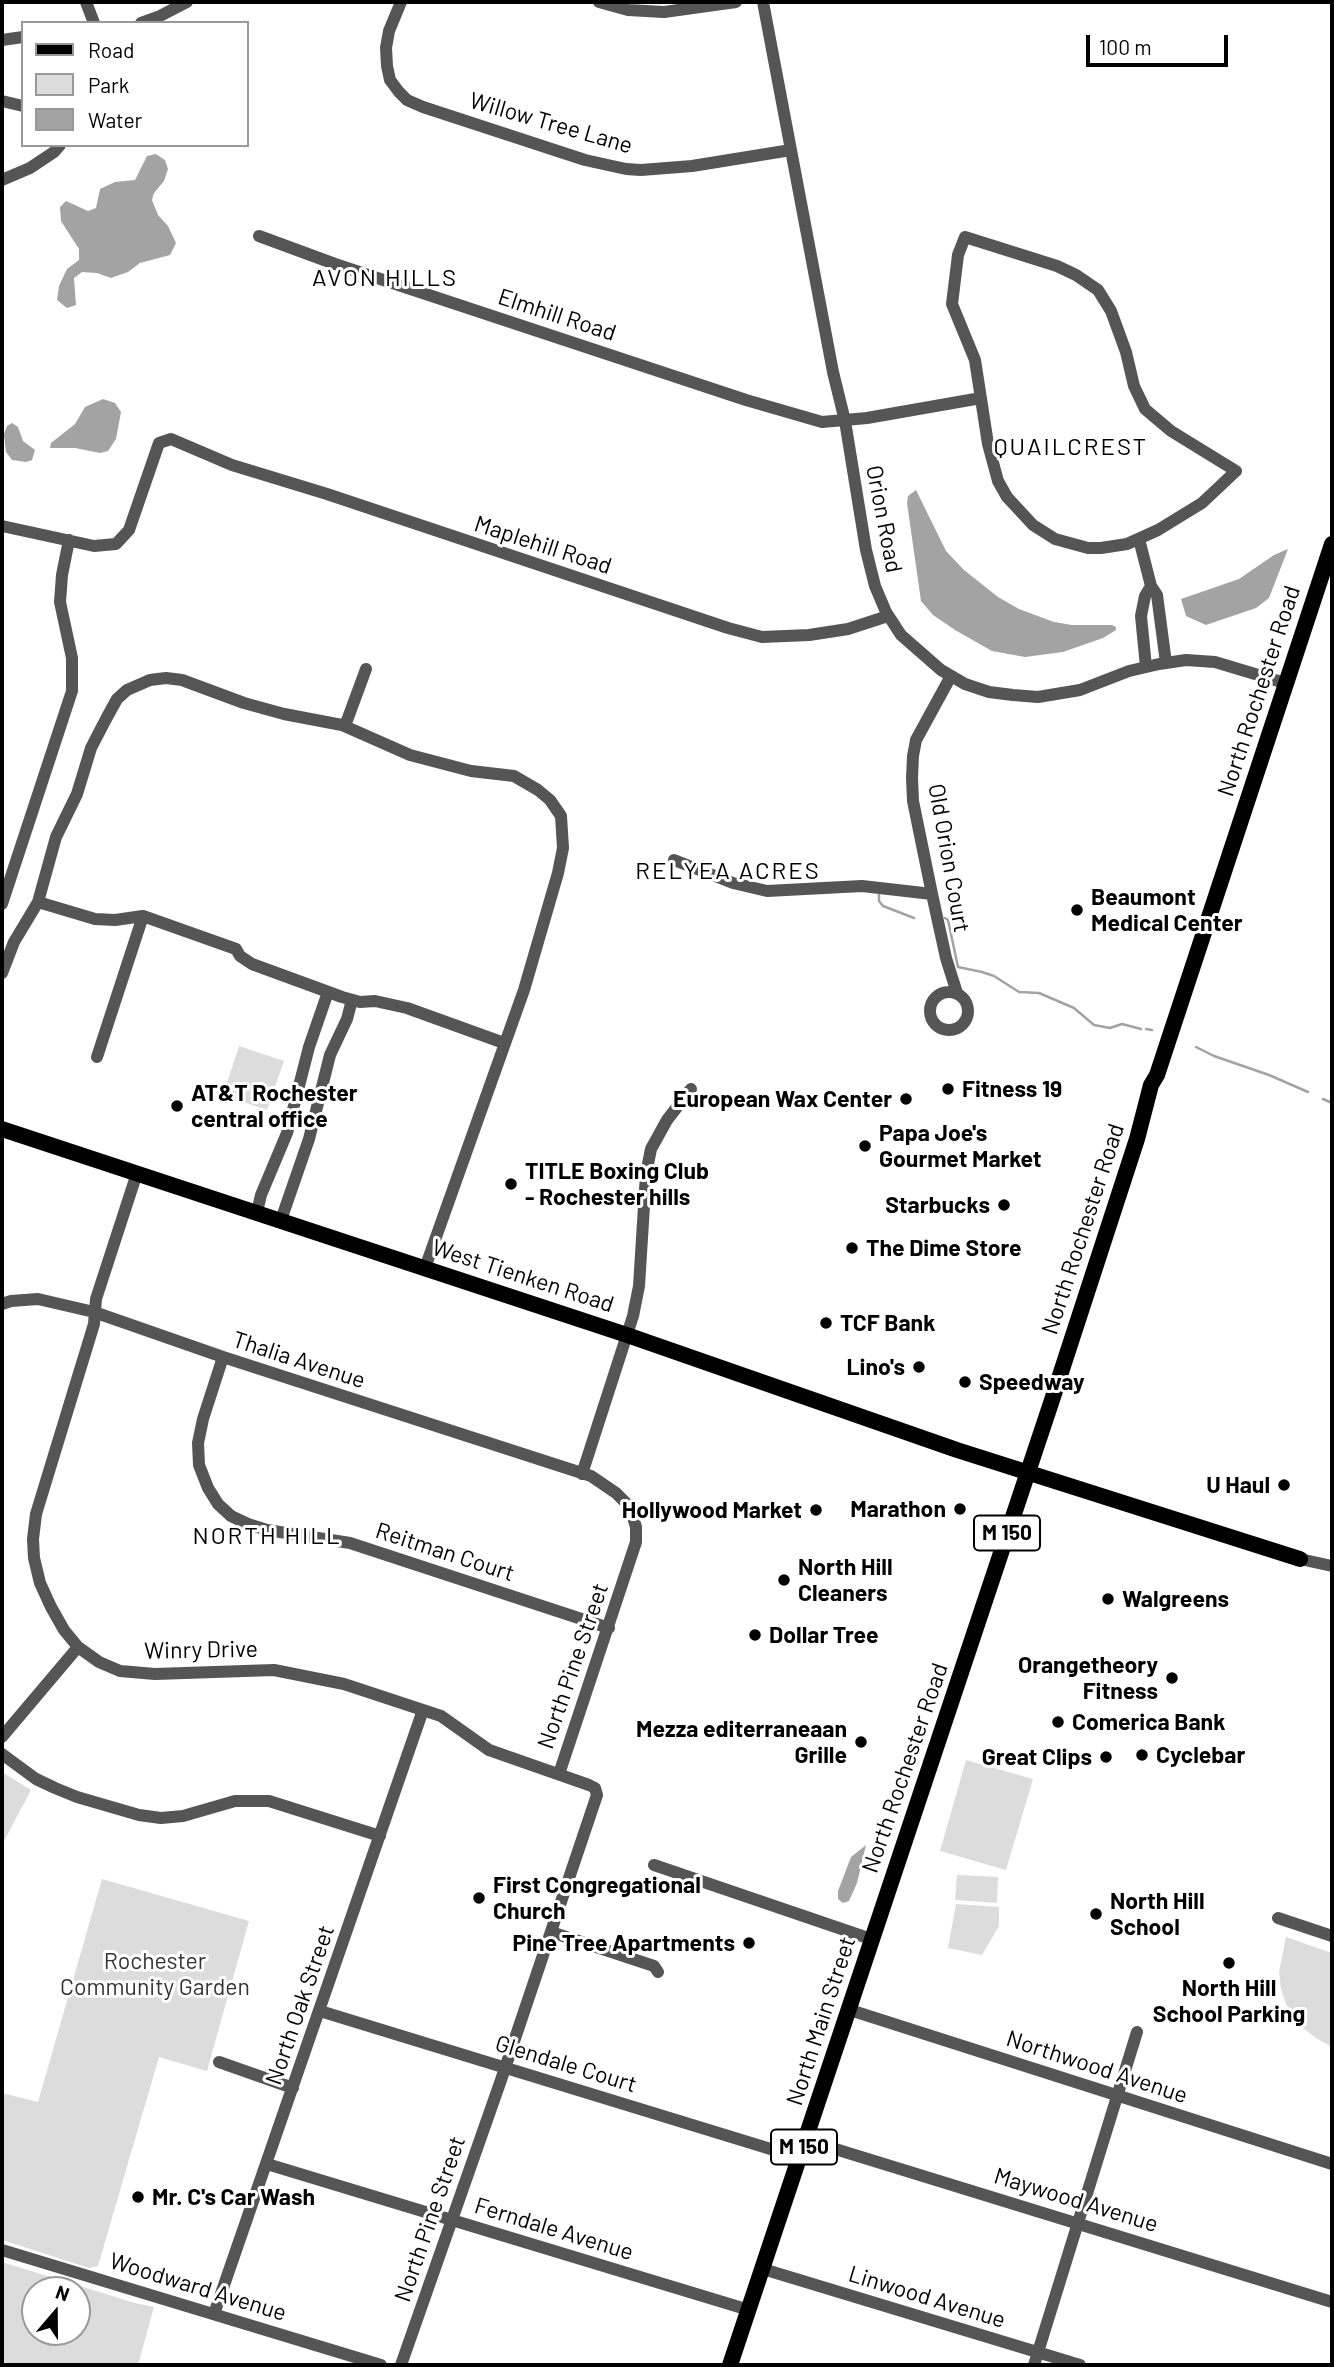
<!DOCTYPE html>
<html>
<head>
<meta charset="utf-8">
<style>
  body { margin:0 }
  #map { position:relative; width:1334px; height:2367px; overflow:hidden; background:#fff; font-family:Barlow,sans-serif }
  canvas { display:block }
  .frame { position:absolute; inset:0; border:4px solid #000; pointer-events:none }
  .legend { position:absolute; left:21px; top:21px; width:228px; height:126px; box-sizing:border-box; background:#fff; border:2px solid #999; margin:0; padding:9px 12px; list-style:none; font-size:21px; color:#000 }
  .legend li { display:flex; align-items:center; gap:14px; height:35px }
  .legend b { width:35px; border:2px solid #999 }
  .north { position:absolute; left:21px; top:2276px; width:70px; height:70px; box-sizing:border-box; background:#fff; border:2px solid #999; border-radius:50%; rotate:20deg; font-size:19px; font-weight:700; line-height:28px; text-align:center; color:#000 }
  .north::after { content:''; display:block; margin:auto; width:24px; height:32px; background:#000; clip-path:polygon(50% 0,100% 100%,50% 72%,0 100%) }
  .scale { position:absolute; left:1086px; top:35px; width:142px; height:32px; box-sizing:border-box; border:4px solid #000; border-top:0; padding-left:9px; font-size:21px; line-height:24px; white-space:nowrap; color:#000; -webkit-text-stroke:5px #fff; paint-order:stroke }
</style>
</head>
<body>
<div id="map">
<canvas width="1334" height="2367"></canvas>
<div class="frame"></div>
<ul class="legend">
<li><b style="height:9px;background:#000"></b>Road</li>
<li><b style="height:19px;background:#dcdcdc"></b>Park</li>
<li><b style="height:19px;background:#a3a3a3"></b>Water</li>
</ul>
<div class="north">N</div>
<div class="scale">100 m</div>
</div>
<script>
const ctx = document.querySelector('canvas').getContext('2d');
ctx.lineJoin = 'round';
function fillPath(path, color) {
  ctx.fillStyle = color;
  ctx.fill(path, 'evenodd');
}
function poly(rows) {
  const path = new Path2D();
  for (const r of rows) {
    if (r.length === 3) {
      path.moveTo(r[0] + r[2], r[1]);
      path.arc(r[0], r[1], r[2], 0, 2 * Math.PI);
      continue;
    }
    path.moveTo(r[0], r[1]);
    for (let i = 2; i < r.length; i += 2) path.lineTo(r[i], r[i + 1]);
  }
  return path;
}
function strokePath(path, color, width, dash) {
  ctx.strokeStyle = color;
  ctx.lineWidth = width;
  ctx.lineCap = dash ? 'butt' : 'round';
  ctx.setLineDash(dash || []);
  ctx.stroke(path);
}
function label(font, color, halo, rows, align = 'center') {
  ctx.font = font + ' Barlow,sans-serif';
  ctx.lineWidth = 6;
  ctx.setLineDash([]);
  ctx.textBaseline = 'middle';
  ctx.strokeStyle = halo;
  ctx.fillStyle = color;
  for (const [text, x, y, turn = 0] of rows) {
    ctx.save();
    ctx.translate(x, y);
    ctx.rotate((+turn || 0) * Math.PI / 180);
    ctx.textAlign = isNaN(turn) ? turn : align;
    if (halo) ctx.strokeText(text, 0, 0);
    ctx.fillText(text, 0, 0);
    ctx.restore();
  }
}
fillPath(poly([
  [239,1046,284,1061,267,1110,223,1095],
  [966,1760,1033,1779,1006,1870,940,1851],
  [2,1772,31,1790,2,1845],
  [957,1875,998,1877,997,1903,955,1900],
  [102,1879,249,1921,207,2071,159,2057,98,2266,89,2268,2,2240,2,2093,38,2102],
  [956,1904,999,1907,999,1926,982,1955,948,1948],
  [1286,1937,1332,1953,1332,2047,1316,2038,1303,2028,1286,2004,1281,1989,1279,1972],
  [2,2262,135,2303,154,2307,138,2365,2,2365],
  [35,2290,77,2290,77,2332,35,2332]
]), '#dcdcdc');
fillPath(poly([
  [156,154,165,160,168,169,164,181,154,193,152,200,158,215,168,226,176,243,170,255,140,263,128,272,111,278,97,273,82,272,74,278,76,305,67,308,57,300,59,286,67,269,79,260,79,249,61,221,60,207,66,201,88,211,96,208,100,189,115,182,135,180,147,156],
  [103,399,115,403,121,412,116,439,108,451,100,453,75,448,50,448,51,443,75,424,85,407],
  [12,423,18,427,23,441,35,450,32,460,26,462,12,460,6,452,4,434,7,426],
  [916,490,946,551,964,570,998,597,1019,609,1054,622,1072,625,1112,625,1116,627,1116,630,1103,638,1063,652,1025,657,992,651,955,630,933,615,921,601,907,503,908,496],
  [1288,549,1269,598,1256,608,1206,625,1186,616,1181,599,1239,579,1274,555],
  [866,1845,857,1883,849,1901,843,1903,838,1899,838,1891,851,1857]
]), '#a3a3a3');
strokePath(poly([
  [879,895,879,901,883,906,914,918],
  [945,918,948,920,958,967,982,972,994,976,1019,992,1039,993,1074,1008,1094,1025,1110,1028,1122,1024,1141,1029],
  [1146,1029,1152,1030],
  [1196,1047,1214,1056,1269,1075,1308,1092],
  [1323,1099,1332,1103]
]), '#a3a3a3', 2.5);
strokePath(poly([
  [86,2,94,23],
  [401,2,389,31,386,48,387,66,390,80,399,92,407,100,423,107,585,160,626,169,641,170,692,166,791,150],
  [599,2,628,10,664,12,736,2],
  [763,2,833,372,845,421,866,550,875,586,886,612,901,635,941,670,965,684,989,692,1013,695,1038,697,1080,690,1129,671,1159,664,1186,660,1215,662,1285,683],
  [141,23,158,17,187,2],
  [2,40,23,37],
  [2,101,23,106],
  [2,180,30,168,54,152,60,145],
  [259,236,335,264,746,400,822,422,867,418,981,398],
  [965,237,1057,266,1076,275,1098,290,1111,311,1126,352,1134,386,1145,409,1171,431,1236,471,1202,503,1158,530,1127,544,1101,548,1088,548,1055,539,1033,525,1007,497,998,481,988,444,975,360,952,304,958,255,965,237],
  [2,526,94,546,116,544,129,530,159,443,171,439,232,465,327,494,728,628,762,637,809,635,848,629,888,616],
  [1139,539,1151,586,1157,595,1166,663],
  [1146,667,1141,616,1145,596,1151,586],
  [951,676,916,740,913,756,912,778,913,801,932,894,946,958,957,993],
  [345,726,366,669],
  [674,860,733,883,767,891,862,886,932,894],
  [38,902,95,919,115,920,143,916,236,949,240,956,252,964,342,997,360,1002,375,1001,407,1008,504,1043],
  [2,904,72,691,72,658,60,602,62,575,69,540],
  [2,973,14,942,38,902,56,837,77,794,91,748,106,719,117,699,127,690,150,680,166,678,182,680,244,703,284,714,342,725,410,755,471,771,514,776,538,790,550,800,561,816,563,848,558,873,524,990,425,1268],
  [949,1011,19],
  [97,1057,143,916],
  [137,1173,96,1299,94,1324,36,1514,33,1539,34,1558,40,1583,51,1607,64,1630,78,1647,99,1662,120,1671,155,1674,274,1670,344,1684,441,1716,489,1750,589,1785,595,1788,597,1795,501,2080,401,2365],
  [257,1212,261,1195,287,1133,309,1047,328,992],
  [281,1220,309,1139,330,1055,347,1019,352,1000],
  [2,1304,11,1301,38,1299,94,1312,223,1357,591,1476,616,1493,627,1504,632,1514,636,1527,636,1542,559,1774],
  [223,1357,203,1419,198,1443,199,1465,208,1488,218,1504,231,1516,248,1524,267,1530,350,1543,609,1628],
  [582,1474,633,1316,639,1286,646,1174,651,1149,667,1120,691,1089],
  [1300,1559,1332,1566],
  [2,1737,78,1647],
  [2,1754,36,1779,55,1788,77,1797,139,1815,161,1818,183,1816,235,1801,269,1801,380,1836],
  [654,1865,871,1939],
  [1278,1918,1332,1936],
  [551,1932,654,1966,658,1972],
  [850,2010,1332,2164],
  [320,2011,800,2158],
  [219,2062,293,2088],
  [806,2140,1332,2302],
  [267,2164,749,2310],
  [2,2250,381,2365],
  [763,2269,1080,2365],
  [214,2314,423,1710],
  [1034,2365,1137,2032]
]), '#555', 12);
strokePath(poly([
  [2,1129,627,1335,957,1450,1300,1559],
  [730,2365,1052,1400,1137,1139,1151,1085,1157,1075,1332,544]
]), '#000', 16);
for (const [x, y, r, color] of [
  [1077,910,7,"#000"],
  [948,1089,7,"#000"],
  [906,1099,7,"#000"],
  [177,1106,7,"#000"],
  [865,1146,7,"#000"],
  [511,1184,7,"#000"],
  [1004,1205,7,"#000"],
  [852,1248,7,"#000"],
  [826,1323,7,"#000"],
  [919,1367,7,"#000"],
  [965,1382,7,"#000"],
  [1284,1485,7,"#000"],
  [960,1509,7,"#000"],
  [816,1510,7,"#000"],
  [784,1580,7,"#000"],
  [1108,1599,7,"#000"],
  [755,1635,7,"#000"],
  [1172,1678,7,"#000"],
  [1058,1722,7,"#000"],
  [861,1742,7,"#000"],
  [1142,1755,7,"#000"],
  [1106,1757,7,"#000"],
  [479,1898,7,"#000"],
  [1096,1914,7,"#000"],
  [749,1943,7,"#000"],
  [1229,1963,7,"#000"],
  [138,2197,7,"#000"]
]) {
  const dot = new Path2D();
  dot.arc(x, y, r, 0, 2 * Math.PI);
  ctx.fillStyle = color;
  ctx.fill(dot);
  strokePath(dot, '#fff', 2.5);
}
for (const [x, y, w] of [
  [1007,1533,66],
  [804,2147,66]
]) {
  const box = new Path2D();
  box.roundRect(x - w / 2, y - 17.5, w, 35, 5);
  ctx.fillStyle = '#fff';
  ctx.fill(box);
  strokePath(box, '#000', 2);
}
label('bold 21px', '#000', null, [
  ["M 150",1007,1533],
  ["M 150",804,2147]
]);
label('23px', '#000', '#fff', [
  ["Willow Tree Lane",551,123,16],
  ["Elmhill Road",557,315,18],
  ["Orion Road",884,519,79],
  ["Maplehill Road",543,545,18],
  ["North Rochester Road",1259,691,-72],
  ["Old Orion Court",949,858,80],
  ["North Rochester Road",1083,1229,-72],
  ["West Tienken Road",523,1276,18],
  ["Thalia Avenue",299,1360,18],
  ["Reitman Court",445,1552,18],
  ["Winry Drive",201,1650,-1],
  ["North Pine Street",573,1666,-71],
  ["North Rochester Road",905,1768,-71],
  ["North Oak Street",300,2005,-71],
  ["North Main Street",821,2021,-72],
  ["Glendale Court",566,2064,17],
  ["Northwood Avenue",1097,2067,18],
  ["Maywood Avenue",1076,2200,17],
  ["North Pine Street",430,2219,-71],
  ["Ferndale Avenue",554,2229,17],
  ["Woodward Avenue",198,2287,17],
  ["Linwood Avenue",927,2297,17]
]);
label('bold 23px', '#000', '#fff', [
  ["Beaumont",1091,897],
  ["Medical Center",1091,923],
  ["Fitness 19",962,1089],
  ["AT&T Rochester",191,1093],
  ["central office",191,1119],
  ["European Wax Center",892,1099,"right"],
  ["Papa Joe's",879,1133],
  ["Gourmet Market",879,1159],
  ["TITLE Boxing Club",525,1171],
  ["- Rochester hills",525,1197],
  ["Starbucks",990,1205,"right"],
  ["The Dime Store",866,1248],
  ["TCF Bank",840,1323],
  ["Lino's",905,1367,"right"],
  ["Speedway",979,1382],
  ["U Haul",1270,1485,"right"],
  ["Marathon",946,1509,"right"],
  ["Hollywood Market",802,1510,"right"],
  ["North Hill",798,1567],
  ["Cleaners",798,1593],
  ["Walgreens",1122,1599],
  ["Dollar Tree",769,1635],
  ["Orangetheory",1158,1665,"right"],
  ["Fitness",1158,1691,"right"],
  ["Comerica Bank",1072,1722],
  ["Mezza editerraneaan",847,1729,"right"],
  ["Grille",847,1755,"right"],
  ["Cyclebar",1156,1755],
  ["Great Clips",1092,1757,"right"],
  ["First Congregational",493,1885],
  ["Church",493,1911],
  ["North Hill",1110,1901],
  ["School",1110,1927],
  ["Pine Tree Apartments",735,1943,"right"],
  ["North Hill",1229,1988,"center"],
  ["School Parking",1229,2014,"center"],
  ["Mr. C's Car Wash",152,2197]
], 'left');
label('23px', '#333', '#fff', [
  ["Rochester",155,1961],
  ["Community Garden",155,1987]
]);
ctx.letterSpacing = '2px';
label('24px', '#000', '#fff', [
  ["AVON HILLS",385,278],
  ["QUAILCREST",1071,447],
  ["RELYEA ACRES",728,871],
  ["NORTH HILL",267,1536]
]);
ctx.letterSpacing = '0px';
</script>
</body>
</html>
